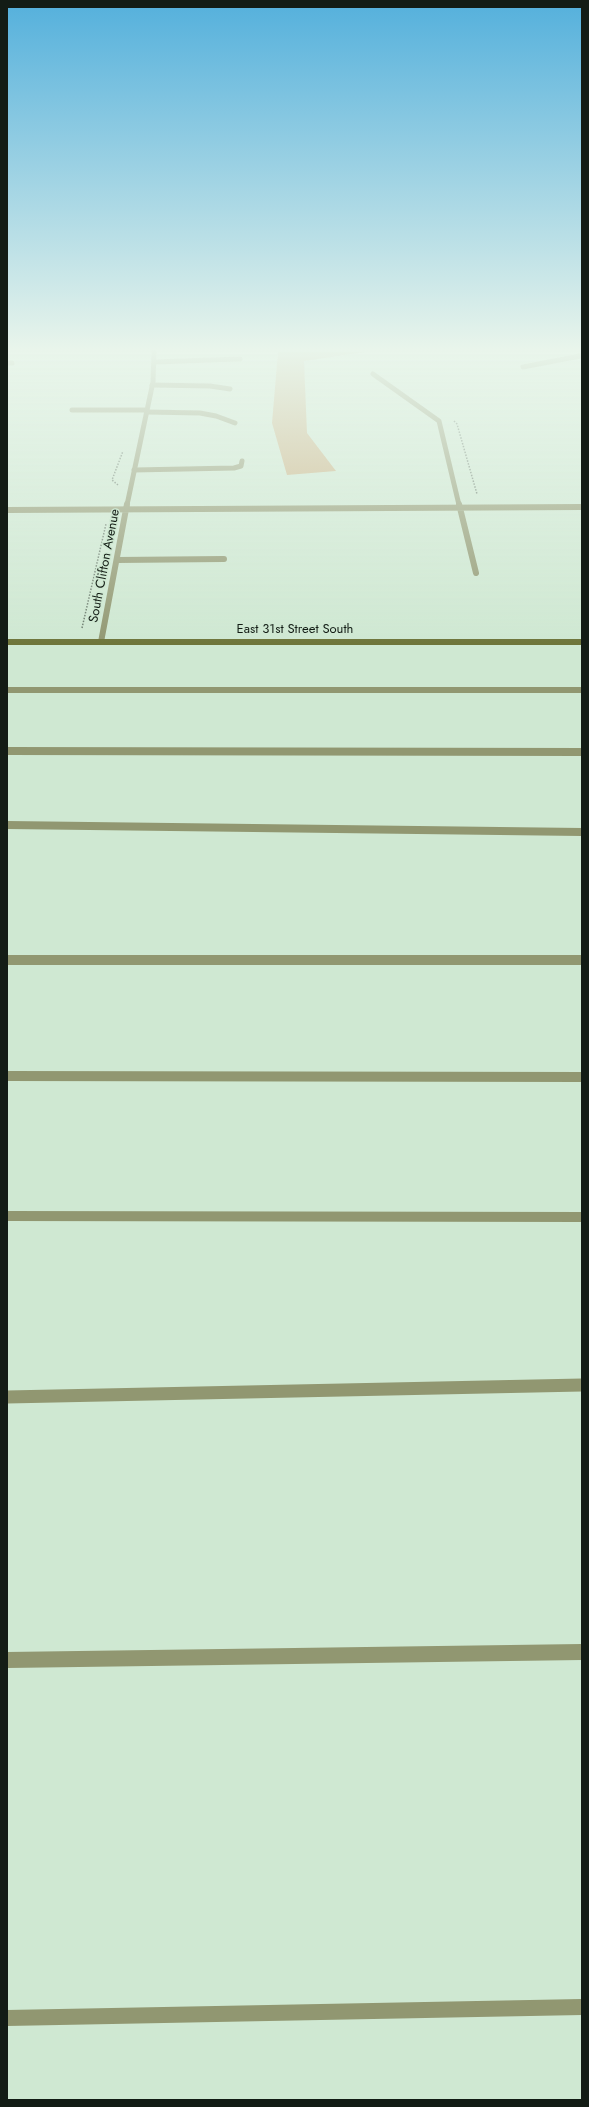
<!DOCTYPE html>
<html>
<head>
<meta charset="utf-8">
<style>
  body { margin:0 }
  #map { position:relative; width:589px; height:2107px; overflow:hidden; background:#cfe8d2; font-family:Jost,sans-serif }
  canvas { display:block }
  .frame { position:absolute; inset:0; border:8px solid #131c15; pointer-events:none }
</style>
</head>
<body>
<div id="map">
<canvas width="589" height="2107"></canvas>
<div class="frame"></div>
</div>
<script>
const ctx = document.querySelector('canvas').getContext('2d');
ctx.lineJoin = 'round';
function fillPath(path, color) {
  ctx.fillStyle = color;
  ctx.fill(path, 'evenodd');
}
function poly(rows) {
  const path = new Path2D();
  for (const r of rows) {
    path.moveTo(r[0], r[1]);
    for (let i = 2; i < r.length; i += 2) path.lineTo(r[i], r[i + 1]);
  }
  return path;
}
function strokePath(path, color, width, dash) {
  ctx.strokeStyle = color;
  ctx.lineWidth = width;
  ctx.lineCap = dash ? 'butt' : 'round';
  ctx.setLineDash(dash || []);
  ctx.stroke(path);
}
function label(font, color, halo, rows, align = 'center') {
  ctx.font = font + ' Jost,sans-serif';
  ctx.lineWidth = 3;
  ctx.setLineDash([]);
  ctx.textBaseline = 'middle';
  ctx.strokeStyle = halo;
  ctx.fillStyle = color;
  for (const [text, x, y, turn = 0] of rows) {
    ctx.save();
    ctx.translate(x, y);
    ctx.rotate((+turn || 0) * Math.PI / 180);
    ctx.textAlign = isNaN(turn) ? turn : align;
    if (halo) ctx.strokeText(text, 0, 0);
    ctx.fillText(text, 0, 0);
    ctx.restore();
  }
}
fillPath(poly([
  [278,352,365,352,304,361,307,433,336,471,287,475,272,423]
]), '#caad7d');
strokePath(poly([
  [454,421,457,424,477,494],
  [118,485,112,480,123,451],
  [82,628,106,524]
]), '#6a7a6c', 1.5, [1.5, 1.5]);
strokePath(poly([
  [155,362,240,359],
  [7,363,12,363],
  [152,385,210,386,230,389],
  [147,412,200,413,216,416,235,423],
  [134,470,234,468,241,466,242,461]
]), '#919771', 5);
strokePath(poly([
  [7,690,582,690]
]), '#919771', 6);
strokePath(poly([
  [7,751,582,752],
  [7,825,582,832]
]), '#919771', 8);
strokePath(poly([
  [7,960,582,960],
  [7,1076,582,1077],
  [7,1216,582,1217]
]), '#919771', 10);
strokePath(poly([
  [7,1397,582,1385]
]), '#919771', 13);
strokePath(poly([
  [7,1660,582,1652],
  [7,2018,582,2007]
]), '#919771', 16);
strokePath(poly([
  [523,367,580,356],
  [373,374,439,421,459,505],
  [72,410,147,410],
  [127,505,153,382,154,352]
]), '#919771', 5);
strokePath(poly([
  [459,504,476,573],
  [7,510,582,507],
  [117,560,224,559],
  [101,642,127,504]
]), '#919771', 6);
strokePath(poly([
  [7,642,582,642]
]), '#6d7439', 6);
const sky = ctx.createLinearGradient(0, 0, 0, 647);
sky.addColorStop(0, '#54b0dc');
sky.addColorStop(0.54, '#e9f5eb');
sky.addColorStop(1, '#e9f5eb00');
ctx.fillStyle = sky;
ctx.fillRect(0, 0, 589, 647);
label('13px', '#131c15', '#cfe8d2', [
  ["South Clifton Avenue",105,566,-79],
  ["East 31st Street South",295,630]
]);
</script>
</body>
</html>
